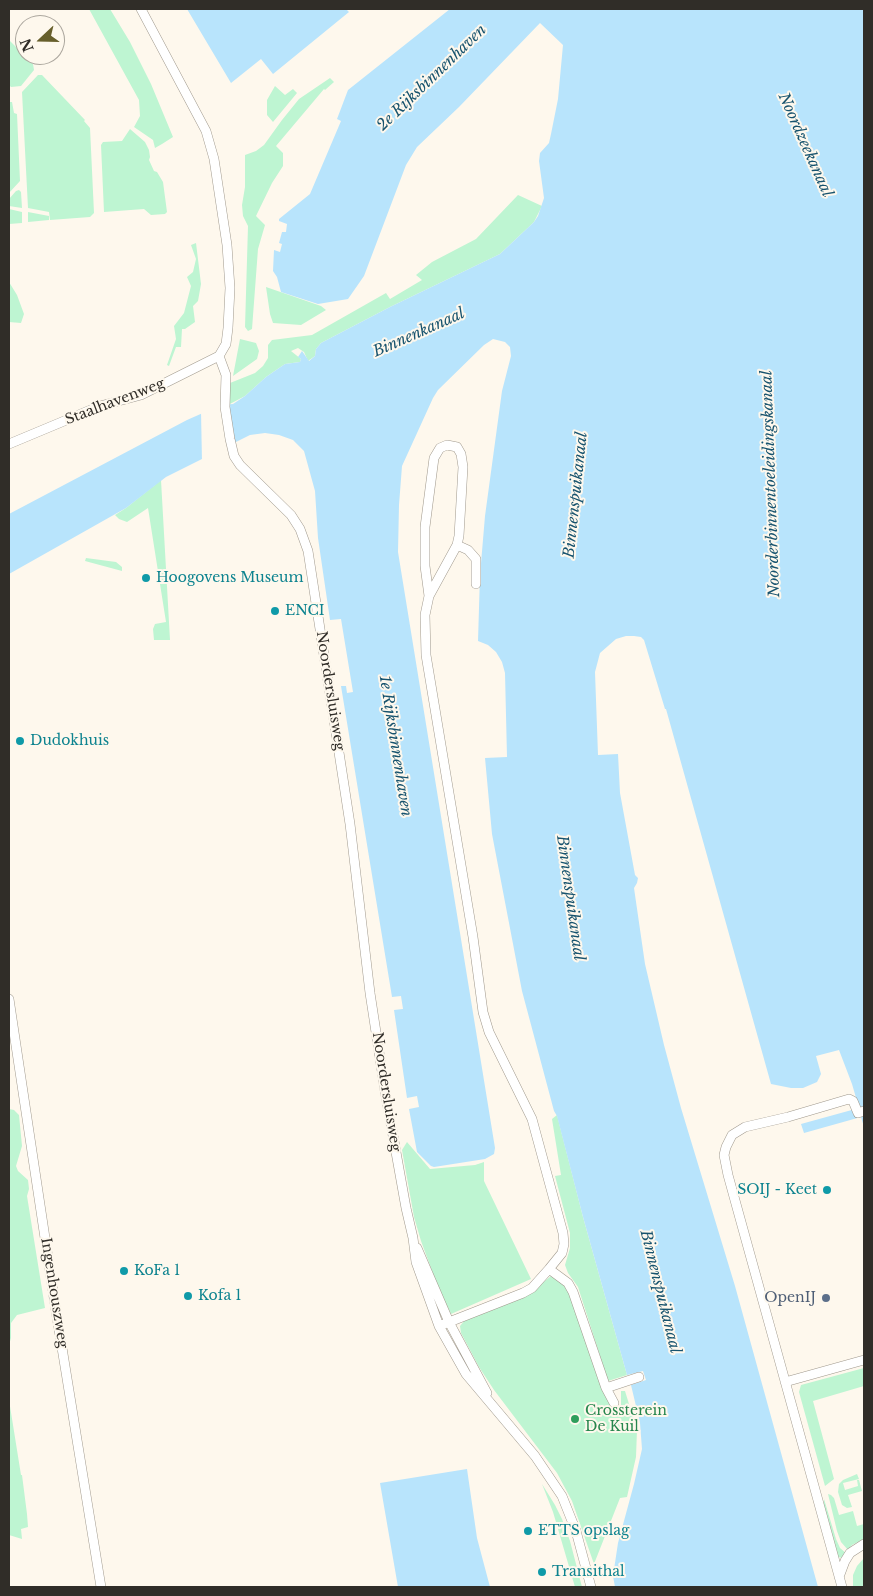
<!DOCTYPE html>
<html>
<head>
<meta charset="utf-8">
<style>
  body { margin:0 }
  #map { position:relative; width:873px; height:1596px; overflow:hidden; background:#fef8ed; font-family:"Libre Baskerville",serif }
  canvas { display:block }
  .frame { position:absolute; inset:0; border:10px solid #302d28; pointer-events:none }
  .north { position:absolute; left:15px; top:15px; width:50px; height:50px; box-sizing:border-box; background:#fef8ed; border:1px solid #aca79e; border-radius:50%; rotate:249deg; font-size:14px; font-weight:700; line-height:20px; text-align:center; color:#302d28 }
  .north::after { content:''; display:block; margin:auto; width:18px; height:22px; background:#675f2b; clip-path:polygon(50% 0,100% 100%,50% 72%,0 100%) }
</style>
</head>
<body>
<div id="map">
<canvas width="873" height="1596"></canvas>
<div class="frame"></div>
<div class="north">N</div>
</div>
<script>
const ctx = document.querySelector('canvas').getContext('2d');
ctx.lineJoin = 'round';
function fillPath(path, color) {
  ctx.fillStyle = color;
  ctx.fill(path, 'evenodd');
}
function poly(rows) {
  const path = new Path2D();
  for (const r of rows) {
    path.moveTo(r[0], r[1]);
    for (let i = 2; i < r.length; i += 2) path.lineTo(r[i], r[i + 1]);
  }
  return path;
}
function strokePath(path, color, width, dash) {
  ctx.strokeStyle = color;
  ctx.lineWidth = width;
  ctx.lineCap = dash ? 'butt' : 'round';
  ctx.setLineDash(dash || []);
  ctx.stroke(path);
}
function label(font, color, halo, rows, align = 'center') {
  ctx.font = font + ' "Libre Baskerville",serif';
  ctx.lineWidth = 4;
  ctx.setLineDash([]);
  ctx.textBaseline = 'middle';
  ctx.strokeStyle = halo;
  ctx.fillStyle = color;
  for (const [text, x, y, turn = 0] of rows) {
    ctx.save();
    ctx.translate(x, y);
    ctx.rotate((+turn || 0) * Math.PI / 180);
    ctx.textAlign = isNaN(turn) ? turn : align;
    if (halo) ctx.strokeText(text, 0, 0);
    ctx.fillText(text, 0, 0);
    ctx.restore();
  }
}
fillPath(poly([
  [89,9,110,9,130,42,151,84,173,137,162,144,155,148,153,140,134,127,140,116,139,100],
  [9,40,33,64,34,70,21,86,11,87,9,85],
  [38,75,42,75,85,120,84,121,90,128,94,213,90,217,50,220,49,212,28,208,22,92],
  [330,78,334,82,325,90,324,89,276,146,283,153,283,166,272,183,256,216,265,225,258,249,252,329,248,331,245,327,248,226,243,216,242,205,245,187,245,155,256,151,264,145,282,120,299,99],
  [275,86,285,95,293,89,297,93,273,122,267,115,267,100],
  [9,102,12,102,14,113,17,114,20,181,9,193],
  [130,129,145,142,149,150,150,157,149,160,154,171,157,172,163,182,167,212,165,214,151,215,144,209,104,212,101,145,103,142,122,141],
  [19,190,21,192,22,208,9,206,9,199,16,191],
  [518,195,542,206,534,222,500,254,390,307,321,343,316,349,315,356,308,361,304,352,298,348,291,351,301,359,300,362,285,364,266,377,245,396,228,405,230,383,255,373,263,366,268,358,268,345,272,340,312,335,386,293,390,299,422,280,416,275,432,262,476,239],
  [9,209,22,212,22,223,9,224],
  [28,212,49,216,49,220,28,222],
  [196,243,201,284,198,301,193,306,195,322,185,329,182,329,181,347,176,347,169,366,167,365,176,339,174,326,184,313,191,286,187,277,193,272,196,259,191,245],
  [9,282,17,295,24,314,21,323,9,322],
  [266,287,321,306,326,310,301,325,273,323,270,314],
  [240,339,256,343,259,351,257,359,233,376],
  [161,480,170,640,154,640,153,629,155,624,166,622,148,508,127,522,119,519,115,515,126,508],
  [86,558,116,562,122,567,122,571,85,561],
  [9,1109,14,1110,19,1115,22,1146,16,1166,18,1171,28,1180,29,1189,27,1196,45,1308,17,1315,11,1323,11,1338,9,1345],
  [557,1115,583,1217,627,1375,608,1381,578,1287,568,1273,565,1265,570,1248,570,1233,555,1176,561,1175,552,1119],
  [407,1142,430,1169,475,1165,484,1162,484,1181,531,1279,451,1314,438,1287,421,1241,414,1217,402,1150],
  [551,1276,566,1284,606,1396,613,1407,621,1407,621,1391,625,1391,637,1430,636,1457,627,1497,620,1498,594,1564,572,1501,557,1473,494,1390,479,1367,461,1333,460,1326,465,1320,530,1293],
  [864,1368,864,1386,813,1401,834,1479,825,1486,799,1392,801,1385],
  [9,1400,21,1475,22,1475,27,1514,28,1527,21,1529,22,1539,9,1535],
  [857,1474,859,1479,843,1483,845,1490,858,1486,857,1480,859,1480,862,1491,848,1495,852,1507,847,1508,842,1505,838,1492,839,1484,843,1480],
  [542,1484,555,1505,562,1519,570,1541,582,1587,575,1587,553,1512],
  [828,1494,831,1495,834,1498,839,1515,853,1511,857,1526,864,1524,864,1539,852,1545,848,1550,841,1542,837,1531],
  [824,1499,836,1539,840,1548,847,1554,844,1558,836,1557,823,1511],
  [864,1558,864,1587,853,1587,853,1575,857,1566]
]), '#bef5d2');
fillPath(poly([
  [187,9,346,9,349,12,273,74,261,59,231,83],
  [450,9,864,9,864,1127,861,1117,804,1133,801,1124,859,1108,852,1084,839,1050,816,1056,821,1074,817,1082,803,1088,791,1088,771,1084,666,709,665,709,644,640,641,637,634,636,626,636,616,639,600,653,595,672,598,755,618,754,620,793,635,875,638,878,637,883,634,888,645,964,664,1045,681,1108,735,1286,818,1587,615,1587,613,1576,618,1543,634,1484,642,1449,640,1423,631,1385,646,1380,643,1371,627,1375,583,1217,557,1116,554,1111,522,991,492,834,485,758,507,757,505,673,502,662,496,652,488,645,478,641,480,575,485,516,502,391,511,356,510,347,505,342,493,339,484,345,438,390,433,398,402,466,399,505,398,552,495,1148,494,1154,485,1159,434,1167,431,1166,417,1152,409,1109,419,1107,417,1096,407,1098,394,1010,403,1009,401,996,392,997,341,686,346,686,347,693,353,692,341,619,330,620,318,538,315,491,304,451,293,440,279,435,265,433,250,435,166,477,126,508,9,574,9,514,187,420,221,405,233,404,245,396,266,377,285,364,300,362,301,359,298,357,302,351,309,361,315,356,316,349,321,343,390,307,500,254,534,222,538,216,544,198,539,161,540,153,549,143,551,134,558,99,563,45,540,23,459,107,417,147,406,165,364,276,348,299,318,304,281,292,277,277,273,271,274,250,280,252,282,244,279,243,282,232,286,232,287,224,279,221,279,219,310,194,341,121,337,119,348,90],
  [467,1469,477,1538,490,1587,398,1587,380,1483]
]), '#b8e4fc');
fillPath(poly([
  [221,403,235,446,202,462,201,411]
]), '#fef8ed');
const minor = poly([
  [219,356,226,375,225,407,230,439,234,456,240,465,291,515,300,529,308,551,350,824,370,993,385,1091,406,1208,413,1238,416,1262,439,1326,466,1374,535,1456,562,1496,576,1531,591,1587],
  [9,444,100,406,141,395,219,356,226,344,228,328,230,288,227,245,214,159,206,131,141,9],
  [457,545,468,550,476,559,476,584],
  [429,596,457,545,459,536,463,467,461,454,457,447,447,445,440,448,434,458,425,527,425,566,429,596,425,615,426,655,473,937,483,1012,489,1032,532,1119,563,1233,564,1244,562,1253,549,1269,532,1288,523,1293,439,1326],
  [9,999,56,1311,101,1587],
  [417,1248,449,1322,487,1393],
  [549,1269,568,1283,573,1292,606,1388,614,1403],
  [785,1382,864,1360],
  [606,1388,639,1377],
  [839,1577,845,1561,850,1553,864,1544],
  [842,1587,728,1175,724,1155,726,1147,732,1135,745,1127,788,1117,849,1099,853,1101,858,1113,864,1111]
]);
strokePath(minor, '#a0998d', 10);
strokePath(minor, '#fff', 9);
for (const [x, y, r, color] of [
  [146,578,5,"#0f9aa8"],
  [275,611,5,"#0f9aa8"],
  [20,741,5,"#0f9aa8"],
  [827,1190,5,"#0f9aa8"],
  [124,1271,5,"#0f9aa8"],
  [188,1296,5,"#0f9aa8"],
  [826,1298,5,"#5c6f8a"],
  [575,1419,5,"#2e9e5b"],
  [528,1531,5,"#0f9aa8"],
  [542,1572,5,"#0f9aa8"]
]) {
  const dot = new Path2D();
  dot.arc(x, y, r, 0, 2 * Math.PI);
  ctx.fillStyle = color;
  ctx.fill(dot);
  strokePath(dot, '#fef8ed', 2);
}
label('14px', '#302d28', '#fef8ed', [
  ["Staalhavenweg",115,402,-21],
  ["Noordersluisweg",330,691,81],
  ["Noordersluisweg",386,1092,81],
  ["Ingenhouszweg",54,1293,81]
]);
label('14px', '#0d838f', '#fef8ed', [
  ["Hoogovens Museum",156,578],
  ["ENCI",285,611],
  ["Dudokhuis",30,741],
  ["SOIJ - Keet",817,1190,"right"],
  ["KoFa 1",134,1271],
  ["Kofa 1",198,1296],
  ["ETTS opslag",538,1531],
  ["Transithal",552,1572]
], 'left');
label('14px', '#4e5e75', '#fef8ed', [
  ["OpenIJ",816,1298]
], 'right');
label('14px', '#27864d', '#fef8ed', [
  ["Crossterein",585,1411],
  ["De Kuil",585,1427]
], 'left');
label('italic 15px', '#17536e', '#fef8ed', [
  ["2e Rijksbinnenhaven",432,78,-44],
  ["Noordzeekanaal",805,145,66],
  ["Binnenkanaal",419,333,-24],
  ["Noorderbinnentoeleidingskanaal",771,484,-92],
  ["Binnenspuikanaal",576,495,-84],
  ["1e Rijksbinnenhaven",395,746,81],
  ["Binnenspuikanaal",570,898,82],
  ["Binnenspuikanaal",660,1292,76]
]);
</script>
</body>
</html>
